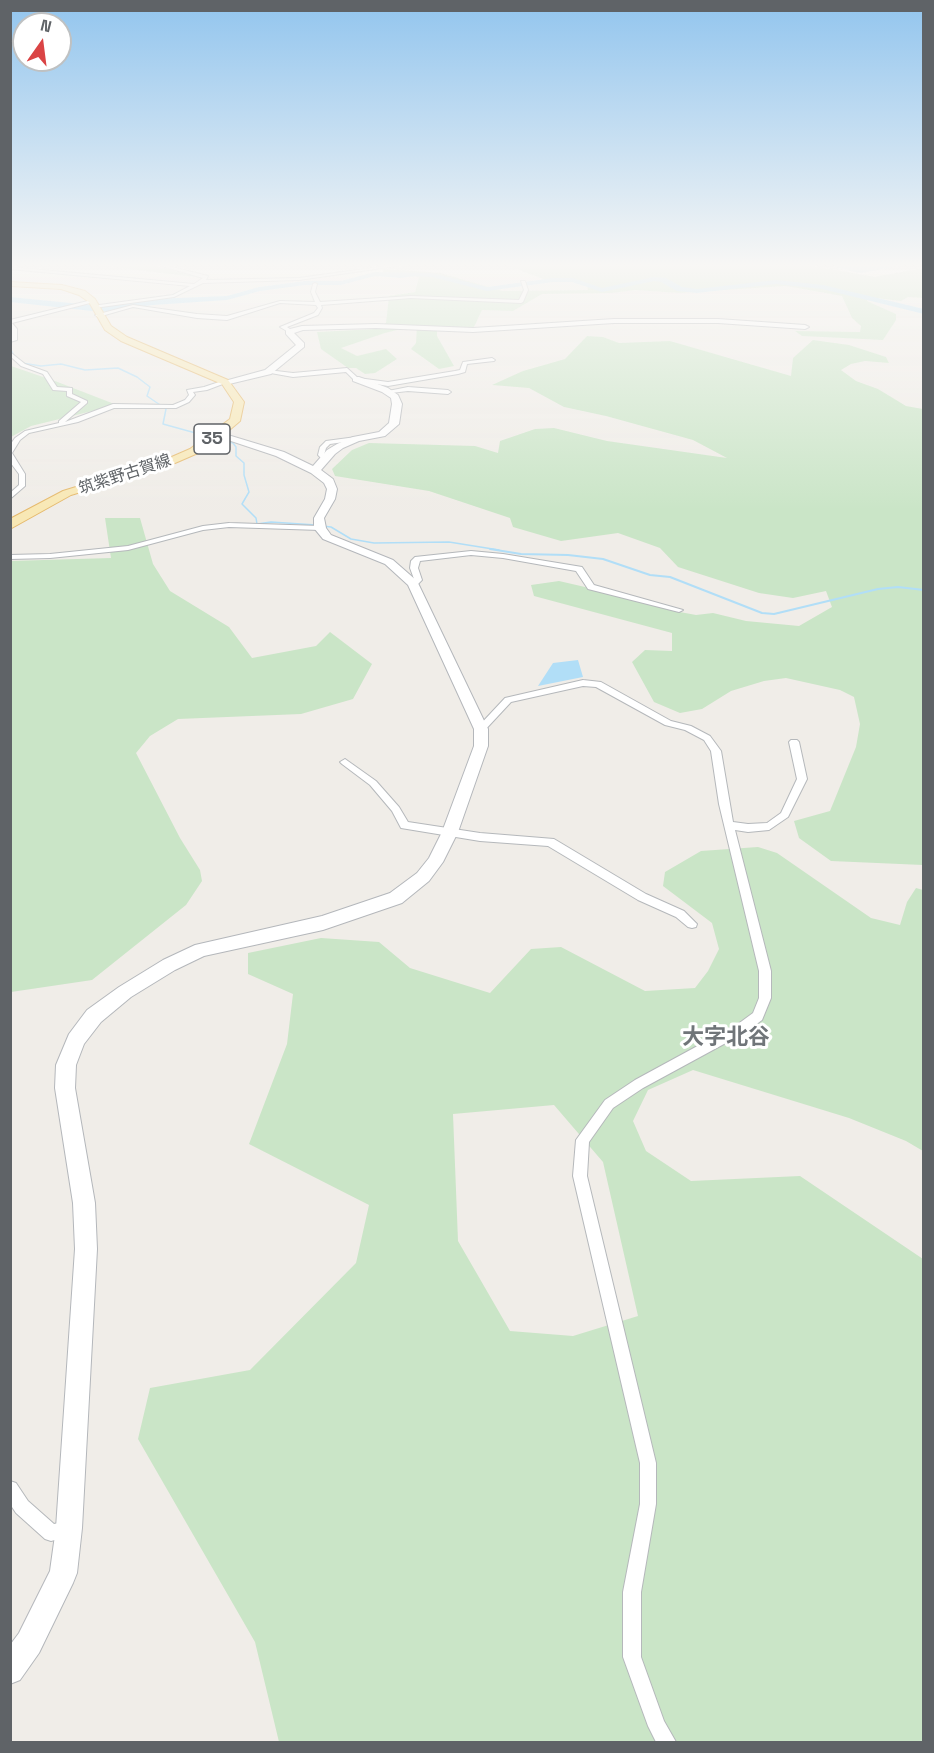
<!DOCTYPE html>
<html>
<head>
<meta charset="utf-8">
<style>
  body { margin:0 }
  #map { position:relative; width:934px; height:1753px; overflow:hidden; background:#f0ede8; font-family:"Space Grotesk",sans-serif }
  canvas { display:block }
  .frame { position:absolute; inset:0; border:12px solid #5f6367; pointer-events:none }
  .north { position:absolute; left:12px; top:12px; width:60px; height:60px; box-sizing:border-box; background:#fff; border:2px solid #bfc1c2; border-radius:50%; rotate:14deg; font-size:16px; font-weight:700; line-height:24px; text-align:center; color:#5f6367 }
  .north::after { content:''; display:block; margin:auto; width:21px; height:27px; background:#da4445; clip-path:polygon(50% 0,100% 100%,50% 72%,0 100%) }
</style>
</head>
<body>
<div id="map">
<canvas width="934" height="1753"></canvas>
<div class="frame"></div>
<div class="north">N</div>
</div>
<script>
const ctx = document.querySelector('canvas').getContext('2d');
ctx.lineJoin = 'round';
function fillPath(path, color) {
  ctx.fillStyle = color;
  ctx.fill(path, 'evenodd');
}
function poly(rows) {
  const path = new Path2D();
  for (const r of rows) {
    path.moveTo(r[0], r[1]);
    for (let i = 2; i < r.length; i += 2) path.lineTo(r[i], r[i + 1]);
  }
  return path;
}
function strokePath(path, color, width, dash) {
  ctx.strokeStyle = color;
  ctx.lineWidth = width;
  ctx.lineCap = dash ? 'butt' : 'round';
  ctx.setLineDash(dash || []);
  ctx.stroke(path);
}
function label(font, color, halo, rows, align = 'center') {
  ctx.font = font + ' "Space Grotesk","Noto Sans JP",sans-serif';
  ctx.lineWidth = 6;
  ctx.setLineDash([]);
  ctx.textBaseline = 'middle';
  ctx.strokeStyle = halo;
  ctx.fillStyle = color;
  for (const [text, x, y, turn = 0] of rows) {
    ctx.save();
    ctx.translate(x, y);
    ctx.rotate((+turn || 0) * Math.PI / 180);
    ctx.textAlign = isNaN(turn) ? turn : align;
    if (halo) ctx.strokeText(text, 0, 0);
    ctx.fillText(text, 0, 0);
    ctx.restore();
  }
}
fillPath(poly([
  [104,265,153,265,197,277,121,268],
  [511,265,807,265,875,277,923,268,923,298,908,297,901,301,867,297,867,301,896,314,896,320,883,340,802,336,795,331,860,332,861,326,852,318,842,296,786,286,679,293,635,290,612,293,542,294,513,311,482,310,474,327,437,327,437,336,454,366,439,369,411,349,416,343,417,325,385,333,341,348,357,356,386,349,397,359,375,373,365,374,356,368,348,368,321,349,317,332,374,329,386,323,389,296,415,292,419,277,384,272,383,269,440,273,503,291,588,290,587,286,573,279,546,280,511,267],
  [587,336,603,337,619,343,670,341,791,376,793,358,813,340,849,345,886,357,889,363,865,361,851,364,841,370,856,381,878,389,906,406,923,409,923,865,831,861,799,838,794,821,830,811,856,747,860,724,854,697,840,690,786,678,764,681,731,691,702,709,680,713,654,702,632,662,645,650,672,651,672,633,534,596,531,585,559,581,598,590,669,610,696,615,713,613,746,621,799,626,832,607,826,591,793,598,759,593,678,567,660,548,618,533,561,541,513,527,510,518,429,491,335,476,332,469,352,450,369,443,475,446,498,453,500,441,535,429,554,428,607,441,727,458,693,440,606,416,564,407,529,388,492,385,523,371,565,359],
  [11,366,55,381,117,405,31,426,11,437],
  [105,518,140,518,153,564,170,591,229,627,252,658,316,646,330,632,372,664,353,699,301,714,178,719,150,736,136,753,180,838,200,870,202,881,186,905,92,980,11,992,10,561,111,558],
  [758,847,777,853,871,918,900,925,907,902,916,888,923,890,923,1151,906,1141,849,1118,693,1070,648,1090,633,1121,646,1151,691,1181,800,1176,923,1259,923,1742,279,1742,255,1642,138,1439,150,1388,250,1370,356,1263,369,1205,249,1144,287,1044,293,994,248,974,248,953,321,938,379,942,410,968,490,993,531,949,561,947,645,991,695,988,708,971,719,949,712,923,663,886,665,872,701,851],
  [554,1105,603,1162,638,1316,573,1336,510,1331,458,1241,453,1114]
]), '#cae5c7');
fillPath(poly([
  [836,265,905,265,860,273,834,267],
  [578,660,583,677,538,686,553,663]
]), '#b1def7');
strokePath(poly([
  [10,348,15,357],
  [22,363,41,366,61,364,85,370,118,368,137,377,150,387,147,396,166,409,163,424,210,437],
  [217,438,233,443,236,447,236,456,244,463,244,475,249,492,242,504,256,518,257,524,271,522,316,525],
  [322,526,331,527,351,539,374,543,449,542,499,550]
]), '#b1def7', 1.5);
strokePath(poly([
  [490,549,521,554,568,555,603,559,650,575,670,577,762,613,774,614,878,589,898,587,924,590]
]), '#b1def7', 2);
fillPath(poly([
  [375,272,432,273,487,287,553,278,573,278,602,288,654,277,666,278,682,287,697,289,776,280,823,285,924,309,924,314,822,289,776,284,697,293,677,291,661,282,654,281,602,292,572,282,553,282,487,291,432,277,415,276,400,278,375,276,341,285,305,285,260,291,227,300,153,305,101,312,10,302,10,297,101,306,153,299,227,296,259,287,305,281,341,281,375,272]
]), '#b1def7');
const street = poly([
  [158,265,164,265,208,276,206,280,299,278,393,265,403,265,299,280,203,283,174,297,94,308,92,306,173,295,190,286,10,269,10,267,194,284,203,278,158,265],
  [521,281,525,281,528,290,523,302,521,303,411,298,321,305,322,308,318,315,287,327,293,331,290,333,280,327,314,313,318,308,316,305,280,303,227,320,197,318,133,307,98,317,95,315,133,305,197,314,227,316,280,301,315,302,311,292,313,284,315,283,317,284,315,292,320,302,411,296,519,300,524,290,521,281],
  [92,300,94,302,12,323,17,329,17,340,10,342,10,320,92,300],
  [10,352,25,364,47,372,57,387,72,388,72,394,87,401,87,403,65,422,113,404,173,405,185,400,189,395,187,390,204,387,225,380,228,382,207,390,193,392,195,395,189,402,176,408,114,408,78,422,29,433,20,440,12,453,25,474,25,486,10,499,10,493,19,485,19,474,10,462,10,445,15,438,25,431,59,423,59,421,81,402,67,396,67,391,53,390,43,374,21,366,10,356,10,352],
  [492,358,495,360,494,361,467,364,465,372,458,374,388,386,354,380,346,372,293,377,265,372,268,370,293,373,347,368,358,378,388,382,455,371,460,370,463,362,492,358],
  [408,387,448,390,451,392,448,394,408,391,391,393,388,391,408,387],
  [356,437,359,439,358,440,330,444,326,448,324,455,328,459,327,460,323,460,318,455,320,447,326,441,356,437],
  [229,523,320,526,324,528,320,530,229,527,203,530,128,550,50,558,10,559,10,555,50,554,128,546,203,526,229,523],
  [471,551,503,554,582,567,594,585,683,610,679,612,588,589,576,571,503,558,471,555,420,561,418,568,422,580,416,586,409,584,414,579,410,568,411,561,415,557,471,551],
  [583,680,601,682,671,721,691,726,710,736,721,751,733,822,748,824,767,823,781,813,797,779,789,742,791,740,797,740,799,742,807,779,788,817,769,830,748,832,735,830,771,971,771,998,762,1020,746,1032,643,1088,613,1108,589,1142,587,1176,656,1463,656,1504,641,1592,641,1657,664,1721,676,1742,656,1742,648,1726,623,1657,623,1592,640,1504,640,1463,573,1176,576,1140,605,1100,635,1080,738,1024,753,1013,759,998,759,971,719,804,711,751,704,740,685,730,665,725,596,687,583,686,511,702,484,731,481,732,476,729,505,698,583,680],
  [345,759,376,781,399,807,408,822,480,833,554,839,646,894,684,911,697,924,696,927,692,928,688,927,676,917,638,900,548,846,480,841,401,828,392,811,370,785,342,764,340,762,345,759],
  [10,1481,16,1483,28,1501,54,1524,68,1521,74,1523,76,1529,74,1535,51,1541,45,1539,16,1513,10,1504,10,1481]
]);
const secondary = poly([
  [614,319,718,319,805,325,809,327,805,329,718,323,614,323,473,332,376,328,303,330,294,333,304,343,304,347,271,374,225,385,221,382,265,370,296,345,286,334,286,330,302,326,376,324,473,328,614,319],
  [353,377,359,377,388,388,398,395,402,404,399,424,385,436,359,441,343,448,335,454,321,470,333,479,337,489,335,499,324,518,326,528,331,535,393,560,417,581,488,729,488,746,458,832,443,862,429,881,402,903,323,930,204,956,175,970,131,997,101,1022,84,1044,76,1065,75,1088,95,1203,97,1249,82,1528,77,1573,73,1583,39,1653,20,1680,10,1684,10,1645,19,1633,50,1571,56,1528,75,1249,73,1203,55,1088,56,1065,69,1034,87,1010,119,987,163,960,195,945,322,916,390,893,417,873,429,858,442,832,474,746,474,729,408,585,385,564,323,539,314,528,314,518,325,499,327,489,324,483,311,473,276,456,213,435,218,432,284,452,313,466,327,450,337,444,353,437,379,432,389,423,392,404,391,398,382,392,353,381,353,377]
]);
const primary = poly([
  [10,282,62,285,85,291,95,299,111,326,127,337,228,380,244,402,240,421,213,444,198,453,175,463,71,495,10,529,10,519,63,491,167,459,190,449,230,419,234,402,222,384,121,341,105,330,89,302,79,295,61,289,10,286,10,282]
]);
strokePath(street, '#b5b8bb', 2);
strokePath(secondary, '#b4b7bb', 2);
strokePath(primary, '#e5b96c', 2);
fillPath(street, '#fff');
fillPath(secondary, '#fff');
fillPath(primary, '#f8e8b5');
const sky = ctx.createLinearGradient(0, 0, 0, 510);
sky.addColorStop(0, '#92c5ee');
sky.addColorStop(0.52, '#f8f7f5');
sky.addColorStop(1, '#f8f7f500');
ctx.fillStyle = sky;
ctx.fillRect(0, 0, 934, 510);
label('16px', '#5f6367', '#fff', [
  ["筑紫野古賀線",125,475,-18]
]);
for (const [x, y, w] of [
  [212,439,36]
]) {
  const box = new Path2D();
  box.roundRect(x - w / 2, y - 15, w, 30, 4.5);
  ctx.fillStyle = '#fff';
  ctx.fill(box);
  strokePath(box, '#5f6367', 1.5);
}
label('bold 18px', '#5f6367', null, [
  ["35",212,439]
]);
label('bold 22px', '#707579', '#fff', [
  ["大字北谷",726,1038]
]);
</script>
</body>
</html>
